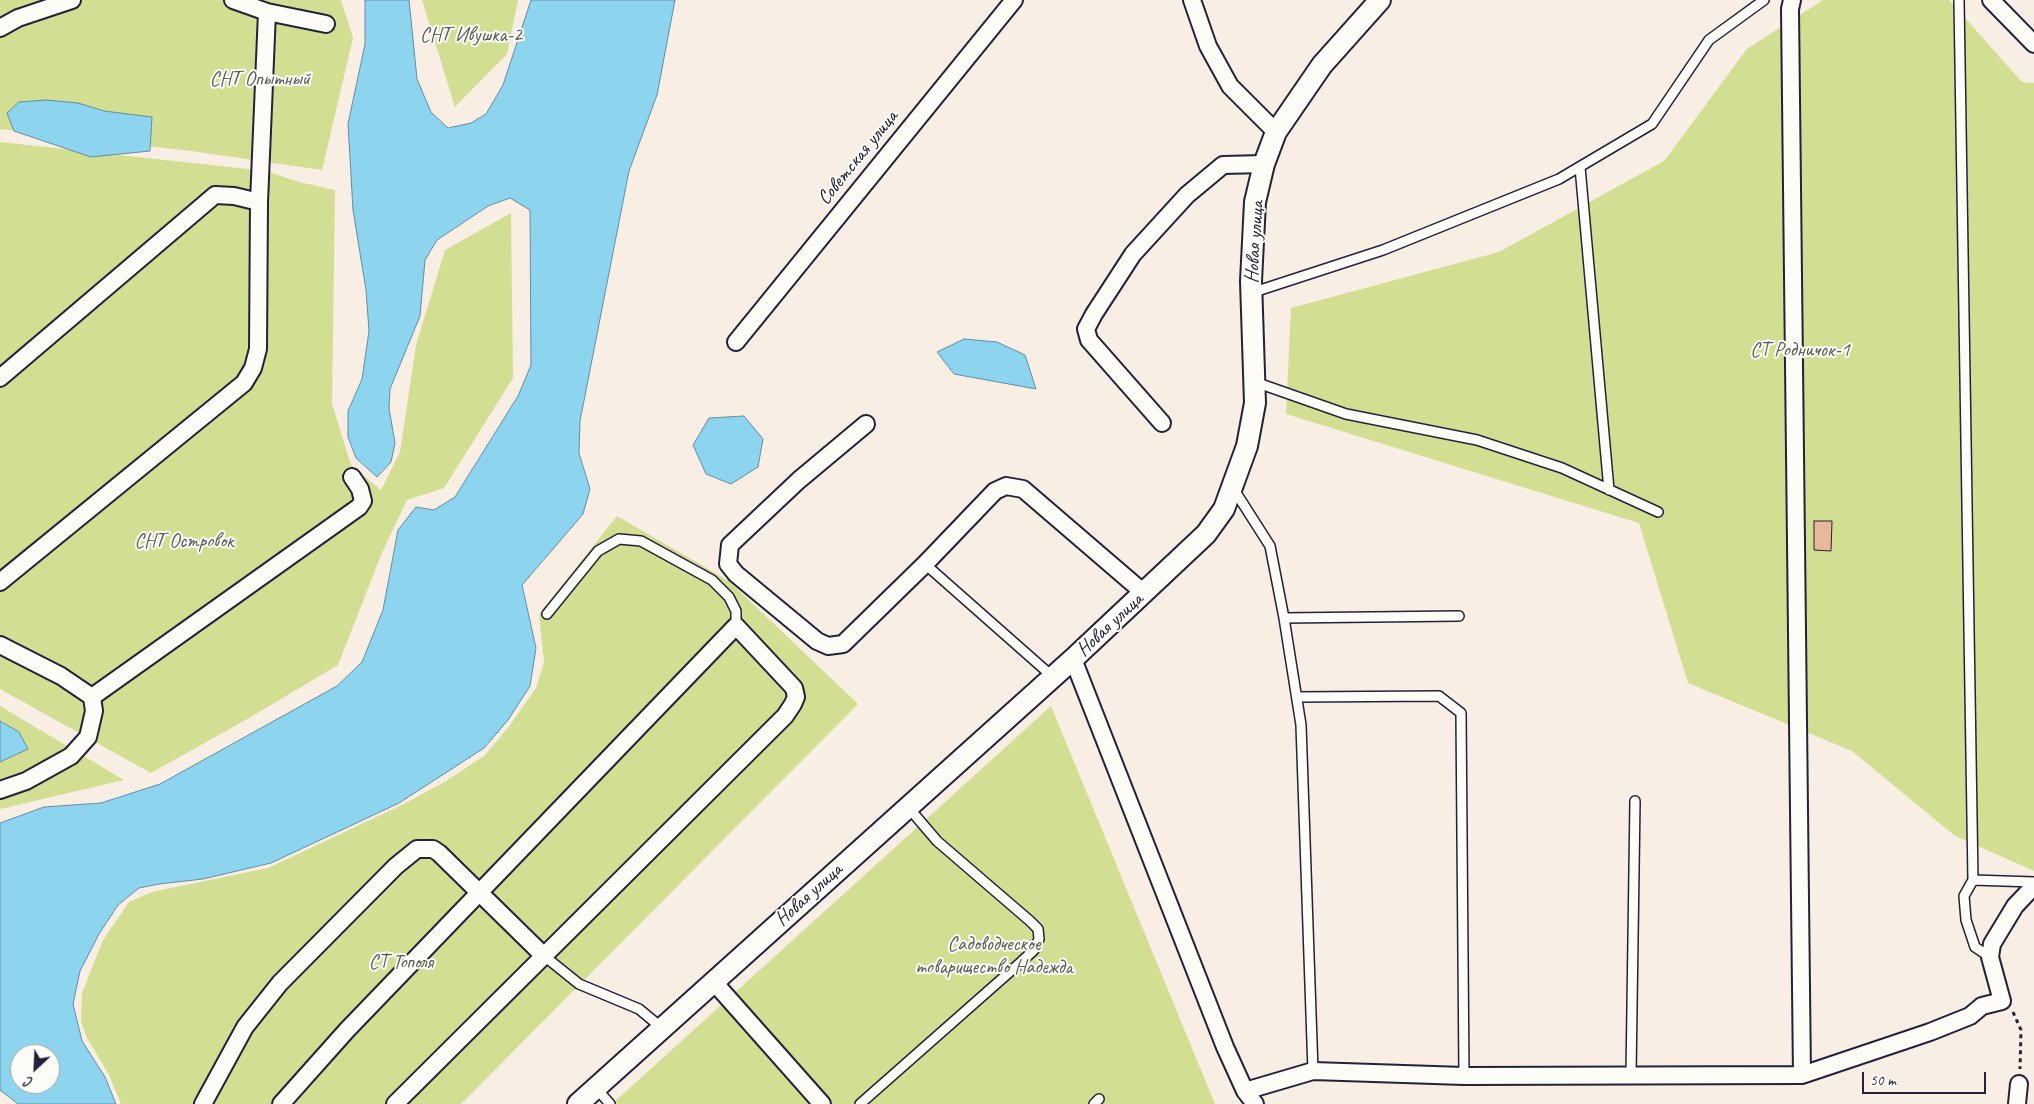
<!DOCTYPE html>
<html>
<head>
<meta charset="utf-8">
<style>
  body { margin:0 }
  #map { position:relative; width:2034px; height:1104px; overflow:hidden; background:#f9eee4; font-family:Caveat,sans-serif }
  canvas { display:block }
  .north { position:absolute; left:10px; top:1044px; width:50px; height:50px; box-sizing:border-box; background:#fdfcf7; border:1px solid #a5a5ac; border-radius:50%; rotate:205deg; font-size:14px; font-weight:700; line-height:20px; text-align:center; color:#22223b }
  .north::after { content:''; display:block; margin:auto; width:18px; height:22px; background:#22223b; clip-path:polygon(50% 0,100% 100%,50% 72%,0 100%) }
  .scale { position:absolute; left:1862px; top:1072px; width:124px; height:22px; box-sizing:border-box; border:2px solid #22223b; border-top:0; padding-left:6px; font-size:15px; line-height:18px; white-space:nowrap; color:#22223b; -webkit-text-stroke:4px #fdfcf7; paint-order:stroke }
</style>
</head>
<body>
<div id="map">
<canvas width="2034" height="1104"></canvas>
<div class="north">С</div>
<div class="scale">50 m</div>
</div>
<script>
const ctx = document.querySelector('canvas').getContext('2d');
ctx.lineJoin = 'round';
function fillPath(path, color) {
  ctx.fillStyle = color;
  ctx.fill(path, 'evenodd');
}
function poly(rows) {
  const path = new Path2D();
  for (const r of rows) {
    path.moveTo(r[0], r[1]);
    for (let i = 2; i < r.length; i += 2) path.lineTo(r[i], r[i + 1]);
  }
  return path;
}
function strokePath(path, color, width, dash) {
  ctx.strokeStyle = color;
  ctx.lineWidth = width;
  ctx.lineCap = dash ? 'butt' : 'round';
  ctx.setLineDash(dash || []);
  ctx.stroke(path);
}
function label(font, color, halo, rows, align = 'center') {
  ctx.font = font + ' Caveat,sans-serif';
  ctx.lineWidth = 4;
  ctx.setLineDash([]);
  ctx.textBaseline = 'middle';
  ctx.strokeStyle = halo;
  ctx.fillStyle = color;
  for (const [text, x, y, turn = 0] of rows) {
    ctx.save();
    ctx.translate(x, y);
    ctx.rotate((+turn || 0) * Math.PI / 180);
    ctx.textAlign = isNaN(turn) ? turn : align;
    if (halo) ctx.strokeText(text, 0, 0);
    ctx.fillText(text, 0, 0);
    ctx.restore();
  }
}
fillPath(poly([
  [0,0,341,0,353,38,322,170,191,151,0,129],
  [422,0,518,0,507,54,455,107],
  [1823,0,1949,0,2022,82,2034,83,2034,871,1955,836,1852,751,1688,683,1639,523,1286,414,1291,308,1499,252,1664,161,1747,49],
  [0,142,266,171,299,182,335,190,332,404,351,465,381,490,400,452,416,345,445,250,511,213,513,378,444,488,407,500,381,555,338,665,249,718,151,773,0,689],
  [617,516,729,581,858,704,461,1104,121,1104,109,1075,87,1038,81,1021,82,993,103,940,129,902,152,892,268,868,402,805,446,781,484,756,508,728,536,688,544,662,539,614],
  [0,706,124,780,0,809],
  [1051,706,1215,1104,612,1104]
]), '#d2de91');
const water = poly([
  [365,0,409,0,417,79,431,112,448,128,471,123,486,114,503,85,531,0,675,0,657,95,629,171,580,421,579,453,590,489,583,514,522,585,536,648,530,686,508,720,484,748,399,803,271,863,203,879,159,884,139,888,118,905,99,934,80,971,73,1004,82,1041,105,1077,116,1104,18,1104,0,1090,0,823,44,807,101,803,160,784,337,686,362,662,383,610,398,530,416,507,434,510,455,497,518,396,531,365,530,210,510,198,488,206,437,240,425,260,420,316,390,389,389,408,395,443,391,462,377,477,356,458,348,437,348,411,362,379,369,331,366,290,353,210,348,124,365,44,365,0],
  [20,1054,50,1054,50,1084,20,1084,20,1054],
  [46,100,78,103,104,111,152,117,150,151,91,157,14,131,7,113,19,102,46,100],
  [964,339,997,342,1025,355,1036,389,954,374,937,352,964,339],
  [744,416,763,439,758,467,731,484,706,474,693,445,709,418,744,416],
  [0,721,19,732,28,749,0,762,0,721]
]);
fillPath(water, '#8dd4ee');
strokePath(water, '#628da6', 1);
const building = poly([
  [1814,521,1832,521,1831,551,1814,550,1814,521]
]);
fillPath(building, '#e9b899');
strokePath(building, '#22223b', 1);
const service = poly([
  [1959,0,1973,880,1964,896,1966,920,1975,947,1990,957],
  [1580,167,1609,490],
  [1251,293,1383,250,1559,179,1652,124,1709,40,1764,0],
  [1255,382,1346,414,1477,440,1562,468,1658,512],
  [1233,488,1270,546,1284,618,1301,725,1313,1071],
  [925,564,1053,677],
  [547,614,598,551,619,539,641,541,712,580,729,597,736,611,736,626],
  [1284,618,1459,616],
  [1297,697,1439,696,1461,713,1464,1076],
  [1973,880,2034,882],
  [543,955,579,984,639,1009,662,1028],
  [1631,1075,1635,801],
  [596,1088,610,1104],
  [860,1104,1021,962,1034,950,1039,939,1038,929,1030,921,937,841,908,807],
  [1094,1104,1099,1099]
]);
const minor = poly([
  [233,0,267,12,326,24],
  [1192,0,1208,46,1230,86,1276,132],
  [1792,0,1790,9,1802,1075],
  [1991,0,2034,44],
  [0,28,18,18,72,0],
  [736,342,1014,0],
  [0,378,215,195,234,196,259,202],
  [1162,423,1089,340,1086,329,1094,314,1133,254,1187,195,1223,165,1264,164],
  [866,424,799,480,730,545,728,564,736,574,817,641,828,646,843,644,925,564,995,491,1006,486,1023,489,1144,593],
  [0,582,244,383,253,368,258,349,259,202,267,12],
  [0,645,61,676,92,697,94,711,88,737,71,756,26,781,0,790],
  [1073,659,1225,1047,1245,1091,1255,1104],
  [92,697,359,507,363,501,360,489,352,477],
  [713,981,822,1104],
  [1245,1091,1313,1071,1464,1076,1802,1075,1930,1032,1970,1016,1982,1006,2002,1001,1990,957,1992,944,2015,906,2034,886],
  [203,1104,245,1027,280,983,396,866,417,849,433,849,439,853,543,955],
  [281,1104,347,1030,736,626,794,688,796,697,793,704,785,716,395,1104],
  [2017,1104,2019,1084]
]);
const tertiary = poly([
  [578,1104,1073,659,1206,534,1224,509,1247,446,1255,403,1251,281,1255,202,1264,164,1276,132,1322,65,1380,0]
]);
strokePath(service, '#22223b', 12);
strokePath(minor, '#22223b', 20);
strokePath(tertiary, '#22223b', 24);
strokePath(poly([
  [2013,1012,2021,1030,2020,1069]
]), '#22223b', 3, [4, 4]);
strokePath(service, '#fdfcf7', 9);
strokePath(minor, '#fdfcf7', 16);
strokePath(tertiary, '#fdfcf7', 20);
label('20px', '#575a55', '#fdfcf7', [
  ["СНТ Ивушка-2",471,36],
  ["СНТ Опытный",260,80],
  ["СТ Родничок-1",1800,351],
  ["СНТ Островок",184,542],
  ["Садоводческое",994,945],
  ["товарищество Надежда",994,968],
  ["СТ Тополя",401,963]
]);
label('20px', '#22223b', '#fdfcf7', [
  ["Советская улица",858,158,-51],
  ["Новая улица",1255,242,-86],
  ["Новая улица",1110,625,-43],
  ["Новая улица",809,895,-42]
]);
</script>
</body>
</html>
